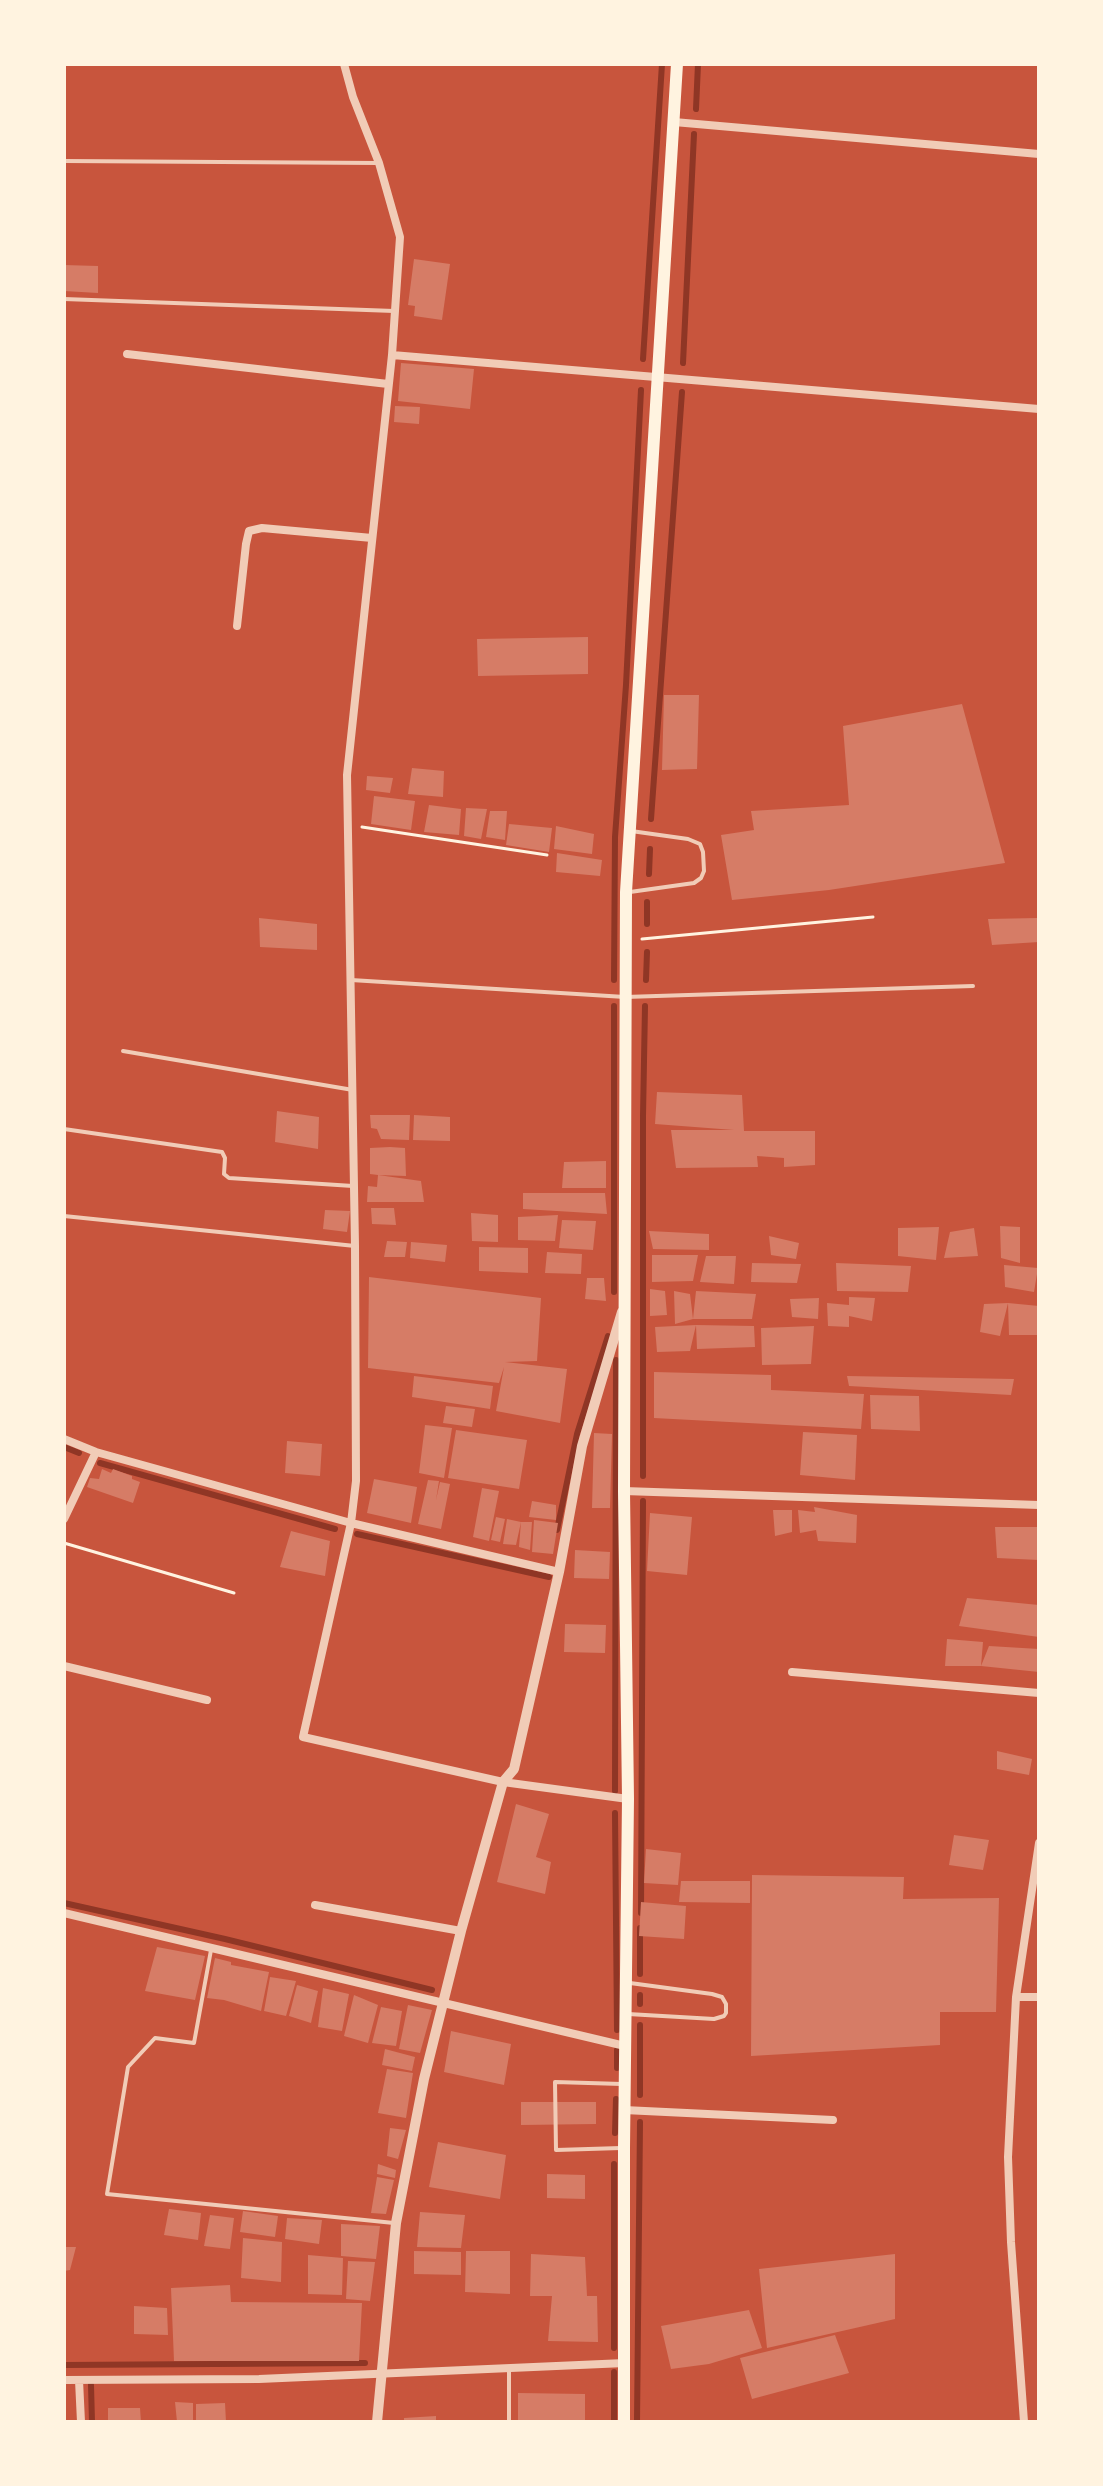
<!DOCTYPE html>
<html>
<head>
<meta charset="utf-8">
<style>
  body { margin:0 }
  #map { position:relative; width:1103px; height:2486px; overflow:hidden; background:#c8553d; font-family:Signika,sans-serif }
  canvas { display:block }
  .frame { position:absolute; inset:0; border:66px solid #fff3e0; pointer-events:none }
</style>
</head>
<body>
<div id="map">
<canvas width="1103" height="2486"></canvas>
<div class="frame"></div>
</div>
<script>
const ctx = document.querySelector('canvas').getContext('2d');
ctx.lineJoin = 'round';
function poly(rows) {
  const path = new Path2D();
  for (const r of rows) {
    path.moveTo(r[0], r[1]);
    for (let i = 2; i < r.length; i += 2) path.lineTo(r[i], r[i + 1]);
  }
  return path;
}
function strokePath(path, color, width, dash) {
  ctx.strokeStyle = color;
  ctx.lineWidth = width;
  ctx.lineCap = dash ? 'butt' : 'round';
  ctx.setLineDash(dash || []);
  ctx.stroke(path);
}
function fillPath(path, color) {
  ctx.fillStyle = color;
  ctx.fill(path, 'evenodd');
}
strokePath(poly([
  [696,109,698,64],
  [643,359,662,64],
  [683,363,694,134],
  [651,819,682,392],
  [649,874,650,849],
  [647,924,647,902],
  [614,980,615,837,626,685,641,390],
  [646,980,647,952],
  [614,1006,614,1292],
  [64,1447,79,1453],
  [100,1463,335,1529],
  [643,1476,643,1116,645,1006],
  [557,1530,577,1434,608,1336],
  [357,1534,549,1577],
  [615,1791,616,1360],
  [615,1813,617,2030],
  [64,1903,225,1939,432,1990],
  [641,1913,643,1501],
  [640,1974,640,1928],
  [640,1995,640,2004],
  [640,2025,640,2095],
  [617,2068,617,2050],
  [615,2133,616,2099],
  [614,2164,614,2348],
  [64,2365,365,2363],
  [614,2372,614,2422],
  [91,2385,92,2422],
  [637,2422,640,2122]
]), '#8f3625', 6);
fillPath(poly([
  [414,259,450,264,442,320,414,316,415,306,408,305],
  [64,265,98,266,98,293,64,291],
  [401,363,474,369,470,409,398,401],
  [395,406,420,407,419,424,394,422],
  [588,637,588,674,478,676,477,639],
  [664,695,699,695,697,769,662,770],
  [962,704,1005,863,829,890,732,900,721,835,754,830,751,811,849,805,843,726],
  [412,768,444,771,443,797,408,794],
  [367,776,393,778,390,793,366,790],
  [374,796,415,801,411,830,371,824],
  [429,805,461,809,459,835,424,832],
  [466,808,487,809,481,839,464,836],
  [490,811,507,811,505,840,486,837],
  [509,824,552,828,549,852,506,845],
  [556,826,594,834,592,854,554,849],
  [557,853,602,860,600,876,556,872],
  [259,918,317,924,317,950,260,947],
  [1037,918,1039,942,992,945,988,919],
  [657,1092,742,1095,744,1131,815,1131,815,1165,784,1167,784,1158,757,1156,758,1167,676,1168,671,1130,734,1130,655,1124],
  [277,1111,319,1117,318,1149,275,1142],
  [370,1115,410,1115,409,1140,381,1139,377,1129,371,1128],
  [414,1115,450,1117,450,1141,413,1140],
  [390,1147,405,1148,406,1176,378,1175,421,1181,424,1202,367,1202,368,1186,377,1187,378,1175,370,1174,370,1148],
  [606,1161,606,1188,562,1188,564,1162],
  [523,1193,605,1193,607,1214,523,1209],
  [371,1208,394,1208,396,1225,372,1224],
  [325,1210,350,1211,347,1232,323,1229],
  [471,1213,498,1215,498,1242,472,1241],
  [558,1215,555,1241,518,1240,518,1217],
  [562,1220,596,1221,593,1250,559,1248],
  [1000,1226,1020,1227,1020,1263,1001,1258],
  [939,1227,936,1260,898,1256,898,1228],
  [974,1228,978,1256,944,1258,950,1232],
  [649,1231,709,1234,709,1250,653,1249],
  [769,1236,799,1243,796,1259,771,1255],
  [387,1241,407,1242,405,1257,384,1257],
  [411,1242,447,1245,445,1262,410,1258],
  [479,1247,528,1248,528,1273,479,1271],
  [547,1252,582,1254,581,1274,545,1273],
  [652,1255,698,1255,693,1281,652,1282],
  [706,1256,736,1256,734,1284,700,1282],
  [752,1263,801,1264,797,1283,751,1282],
  [836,1263,911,1266,908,1292,837,1291],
  [1004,1265,1038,1268,1034,1292,1005,1287],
  [369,1277,541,1298,537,1361,505,1362,567,1369,560,1423,496,1411,504,1367,499,1383,368,1368],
  [587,1278,604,1278,606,1301,585,1299],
  [650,1289,665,1291,667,1315,650,1316],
  [674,1291,690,1294,693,1319,675,1324],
  [696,1291,756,1294,752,1319,693,1319],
  [849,1297,875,1298,872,1321,849,1316,849,1327,828,1326,827,1303,849,1305],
  [819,1298,818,1319,792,1317,790,1299],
  [1008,1303,1039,1306,1039,1335,1009,1335,1008,1303,1000,1336,980,1332,984,1304],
  [696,1325,690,1351,657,1352,655,1327],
  [696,1325,754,1326,755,1347,697,1349],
  [814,1326,811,1364,762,1365,761,1328],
  [654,1372,771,1375,771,1390,864,1394,861,1429,654,1418],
  [414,1376,493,1386,490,1409,412,1397],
  [847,1376,1014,1379,1011,1395,849,1386],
  [870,1395,919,1396,920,1431,871,1429],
  [446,1406,475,1409,472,1427,443,1423],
  [425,1425,452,1428,444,1478,419,1473],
  [456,1430,527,1440,519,1489,448,1478],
  [803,1432,857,1435,855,1480,800,1475],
  [594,1433,612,1434,610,1508,592,1508],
  [287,1441,322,1444,320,1476,285,1473],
  [102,1469,111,1473,113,1469,132,1476,132,1479,140,1482,133,1503,87,1487,90,1478,99,1479],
  [374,1479,417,1487,411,1523,367,1513],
  [428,1480,439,1481,436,1500,440,1482,450,1484,441,1529,418,1524],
  [482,1488,499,1491,489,1541,473,1537],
  [532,1501,556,1505,556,1520,529,1517],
  [814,1507,857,1515,856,1543,818,1541,816,1530,800,1533,798,1510,815,1512],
  [773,1510,792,1510,792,1532,775,1536],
  [650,1513,692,1517,687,1575,647,1571],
  [496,1517,505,1519,500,1542,491,1540],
  [507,1519,521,1522,516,1545,503,1544],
  [534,1520,558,1523,553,1554,532,1552],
  [521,1522,532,1522,530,1550,519,1547],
  [995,1527,1039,1527,1039,1560,997,1558],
  [291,1531,330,1541,325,1576,280,1567],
  [575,1550,610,1552,609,1579,574,1578],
  [967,1598,1039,1605,1039,1637,959,1626],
  [565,1624,606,1625,605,1653,564,1652],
  [947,1639,983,1642,981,1666,989,1646,1039,1649,1039,1672,981,1666,945,1666],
  [997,1751,1032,1759,1029,1775,997,1769],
  [516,1804,549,1814,536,1857,551,1862,545,1894,497,1882],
  [954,1835,989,1840,983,1870,949,1865],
  [646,1849,681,1853,678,1885,644,1883],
  [752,1875,904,1877,903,1899,999,1898,996,2012,940,2012,940,2045,751,2056],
  [681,1881,750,1881,750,1903,679,1902],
  [641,1902,686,1906,684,1939,639,1936],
  [157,1947,205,1956,195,2000,145,1991],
  [215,1958,231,1962,231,1965,269,1972,261,2011,224,2000,207,1998],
  [270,1977,296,1981,286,2016,264,2011],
  [297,1985,318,1991,311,2023,289,2016],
  [323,1988,349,1994,342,2031,318,2027],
  [354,1995,378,2005,368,2043,344,2036],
  [408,2005,432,2010,420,2053,399,2049],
  [381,2007,402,2011,396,2046,372,2043],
  [451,2031,511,2044,504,2085,444,2072],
  [385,2049,415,2057,412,2071,382,2065],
  [387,2069,413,2073,406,2118,378,2113],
  [521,2102,596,2102,596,2124,521,2125],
  [390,2128,406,2130,398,2159,387,2156],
  [438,2142,506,2155,500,2199,429,2187],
  [378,2164,396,2170,395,2178,377,2174],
  [547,2174,585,2175,585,2199,547,2198],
  [377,2177,394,2180,386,2214,371,2213],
  [169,2209,201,2213,198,2240,164,2235],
  [243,2211,278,2216,275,2237,240,2232],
  [420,2212,465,2215,461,2248,417,2247],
  [210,2215,234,2218,230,2249,204,2246],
  [287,2218,322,2220,319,2244,285,2239],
  [341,2224,380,2226,376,2259,341,2256],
  [243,2238,282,2242,281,2282,241,2278],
  [64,2247,76,2247,70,2270,64,2271],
  [414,2251,461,2252,461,2275,414,2274],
  [466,2251,510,2251,510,2294,465,2292],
  [531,2254,585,2257,587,2296,597,2296,598,2342,548,2341,552,2296,530,2296],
  [895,2254,895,2319,767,2348,759,2269],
  [308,2255,343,2258,342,2295,308,2294],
  [348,2261,375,2262,370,2301,346,2299],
  [230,2285,231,2302,362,2303,359,2361,174,2361,171,2288],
  [134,2306,167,2308,168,2335,134,2334],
  [749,2310,762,2348,709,2364,671,2369,661,2326],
  [835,2335,849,2373,752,2399,740,2358],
  [518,2393,585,2394,585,2422,518,2422],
  [175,2402,193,2403,193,2422,177,2422],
  [225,2403,226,2422,196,2422,196,2404],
  [108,2408,140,2408,141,2422,108,2422],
  [436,2416,436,2422,404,2422,404,2418]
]), '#d67c66');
strokePath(poly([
  [362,827,547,855],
  [642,939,873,917],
  [64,1543,234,1593]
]), '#fff3e0', 3);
strokePath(poly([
  [64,161,379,163],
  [64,299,394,311],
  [630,892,694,883,701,878,704,871,703,852,700,844,688,839,631,831],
  [351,980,625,997,973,986],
  [123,1051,353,1090],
  [64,1129,222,1152,225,1158,224,1174,229,1178,353,1186],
  [64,1216,355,1246],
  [211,1950,194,2043,155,2038,128,2067,107,2194,394,2223],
  [628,2014,714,2019,724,2016,726,2013,726,2004,722,1997,712,1994,630,1983],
  [621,2148,556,2150,555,2082,622,2084],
  [509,2369,509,2422]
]), '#f1ccb7', 4);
strokePath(poly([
  [344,64,353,97,379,163,400,237,392,355,347,775,355,1246,356,1481,351,1523,303,1737,503,1782,628,1799],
  [674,122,1039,154],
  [127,354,388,384],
  [392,355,1039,409],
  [237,626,246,544,249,531,262,528,372,538],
  [64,1439,96,1452,351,1523,559,1572],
  [624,1491,1039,1505],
  [64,1519,96,1452],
  [64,1666,207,1700],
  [792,1672,1039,1693],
  [315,1905,461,1931],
  [64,1913,625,2046],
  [1016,1997,1039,1997],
  [624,2110,833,2120],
  [64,2380,259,2379,625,2363],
  [79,2380,81,2422],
  [1024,2422,1011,2242,1008,2157,1016,1997,1039,1843]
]), '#f1ccb7', 8);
strokePath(poly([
  [377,2422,396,2223,424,2079,461,1931,503,1782,514,1769,559,1572,582,1446,622,1312]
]), '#f1ccb7', 10);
strokePath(poly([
  [624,2422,624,2148,628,1799,624,1491,626,892,677,64]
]), '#fff3e0', 12);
</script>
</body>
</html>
